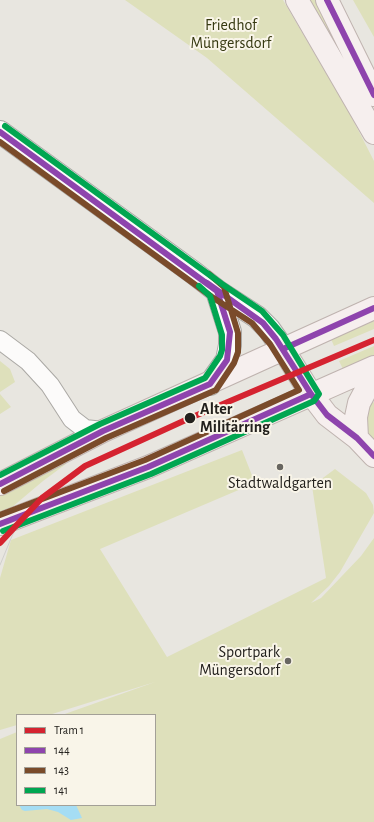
<!DOCTYPE html>
<html>
<head>
<meta charset="utf-8">
<style>
  body { margin:0 }
  #map { position:relative; width:374px; height:822px; overflow:hidden; background:#e8e6e0; font-family:"Alegreya Sans",sans-serif }
  canvas { display:block }
  .legend { position:absolute; left:16px; top:714px; width:140px; height:92px; box-sizing:border-box; background:#f9f5e9; border:1px solid #a3a097; margin:0; padding:5px 7px; list-style:none; font-size:12px; color:#23211d }
  .legend li { display:flex; align-items:center; gap:8px; height:20px }
  .legend b { width:20px; border:1px solid #a3a097 }
</style>
</head>
<body>
<div id="map">
<canvas width="374" height="822"></canvas>
<ul class="legend">
<li><b style="height:5px;background:#d52330"></b>Tram 1</li>
<li><b style="height:5px;background:#8e44ad"></b>144</li>
<li><b style="height:5px;background:#7a4b2a"></b>143</li>
<li><b style="height:5px;background:#00a651"></b>141</li>
</ul>
</div>
<script>
const ctx = document.querySelector('canvas').getContext('2d');
ctx.lineJoin = 'round';
function fillPath(path, color) {
  ctx.fillStyle = color;
  ctx.fill(path, 'evenodd');
}
function poly(rows) {
  const path = new Path2D();
  for (const r of rows) {
    path.moveTo(r[0], r[1]);
    for (let i = 2; i < r.length; i += 2) path.lineTo(r[i], r[i + 1]);
  }
  return path;
}
function strokePath(path, color, width, dash) {
  ctx.strokeStyle = color;
  ctx.lineWidth = width;
  ctx.lineCap = dash ? 'butt' : 'round';
  ctx.setLineDash(dash || []);
  ctx.stroke(path);
}
function label(font, color, halo, rows, align = 'center') {
  ctx.font = font + ' "Alegreya Sans",sans-serif';
  ctx.lineWidth = 4;
  ctx.setLineDash([]);
  ctx.textBaseline = 'middle';
  ctx.strokeStyle = halo;
  ctx.fillStyle = color;
  for (const [text, x, y, turn = 0] of rows) {
    ctx.save();
    ctx.translate(x, y);
    ctx.rotate((+turn || 0) * Math.PI / 180);
    ctx.textAlign = isNaN(turn) ? turn : align;
    if (halo) ctx.strokeText(text, 0, 0);
    ctx.fillText(text, 0, 0);
    ctx.restore();
  }
}
fillPath(poly([
  [125,0,283,0,350,114,374,161,374,203,207,58],
  [310,0,315,0,352,74,350,76],
  [353,0,374,0,374,59,374,37],
  [374,321,374,329,334,346,331,339],
  [374,346,374,355,343,369,339,361],
  [0,361,10,369,15,382,0,392],
  [0,394,11,407,0,414],
  [374,402,374,444,368,436,365,407],
  [242,450,255,483,100,549,167,657,326,578,312,486,335,469,366,493,373,505,374,513,340,572,329,586,311,603,321,598,361,556,374,538,374,822,0,822,0,739,17,732,17,805,155,805,155,715,62,715,155,682,49,715,17,715,17,725,0,730,0,578,11,540],
  [64,459,66,464,43,481,11,508,0,513,0,494]
]), '#dee0bb');
fillPath(poly([
  [19,805,76,805,82,818,71,820,58,812,47,809,25,811,22,810]
]), '#a5ddf4');
const minor = poly([
  [0,340,28,361,50,385,72,419,85,429,103,431]
]);
const tertiary = poly([
  [0,132,194,273,217,291,257,317,269,329,283,349],
  [210,384,227,360,230,345,230,332,217,291]
]);
const primary = poly([
  [297,0,374,133],
  [327,0,374,95],
  [283,349,311,394,327,415,357,438,374,456],
  [357,438,356,417,359,403,366,390,374,381],
  [0,484,103,431,374,308],
  [0,524,148,467,374,367]
]);
strokePath(minor, '#aaa8a4', 20);
strokePath(tertiary, '#aaa8a4', 24);
strokePath(primary, '#bfb3af', 24);
strokePath(minor, '#fcfbfa', 18);
strokePath(tertiary, '#fcfbfa', 22);
strokePath(primary, '#f6efee', 22);
strokePath(poly([
  [0,565,12,536,20,521]
]), '#d0cfcd', 1);
strokePath(poly([
  [327,0,374,95],
  [0,132,217,291,230,332,227,360,210,384,103,431,0,484],
  [207,283,263,323,276,339,311,394,327,415,357,438,374,456],
  [283,349,374,308],
  [0,524,148,467,311,394]
]), '#8e44ad', 6);
strokePath(poly([
  [0,142,212,297,252,323,270,344,299,390,145,460,0,515],
  [4,491,106,438,216,390,234,363,238,352,238,333,224,287,209,274]
]), '#7a4b2a', 6);
strokePath(poly([
  [0,475,100,424,205,378,220,356,222,350,222,335,210,296,199,286],
  [3,531,151,474,314,401,319,394,283,335,262,311,222,284,5,126]
]), '#00a651', 6);
strokePath(poly([
  [0,543,42,498,85,466,190,418,374,340]
]), '#d52330', 6);
for (const [x, y, r, color] of [
  [190,418,6,"#23211d"],
  [280,467,4,"#686661"],
  [288,661,4,"#686661"]
]) {
  const dot = new Path2D();
  dot.arc(x, y, r, 0, 2 * Math.PI);
  ctx.fillStyle = color;
  ctx.fill(dot);
  strokePath(dot, '#f9f5e9', 1.5);
}
label('16px', '#363911', '#f9f5e9', [
  ["Friedhof",231,25],
  ["Müngersdorf",231,43]
]);
label('bold 16px', '#23211d', '#f9f5e9', [
  ["Alter",200,409],
  ["Militärring",200,427]
], 'left');
label('16px', '#23211d', '#f9f5e9', [
  ["Stadtwaldgarten",280,483],
  ["Sportpark",280,652,"right"],
  ["Müngersdorf",280,670,"right"]
]);
</script>
</body>
</html>
